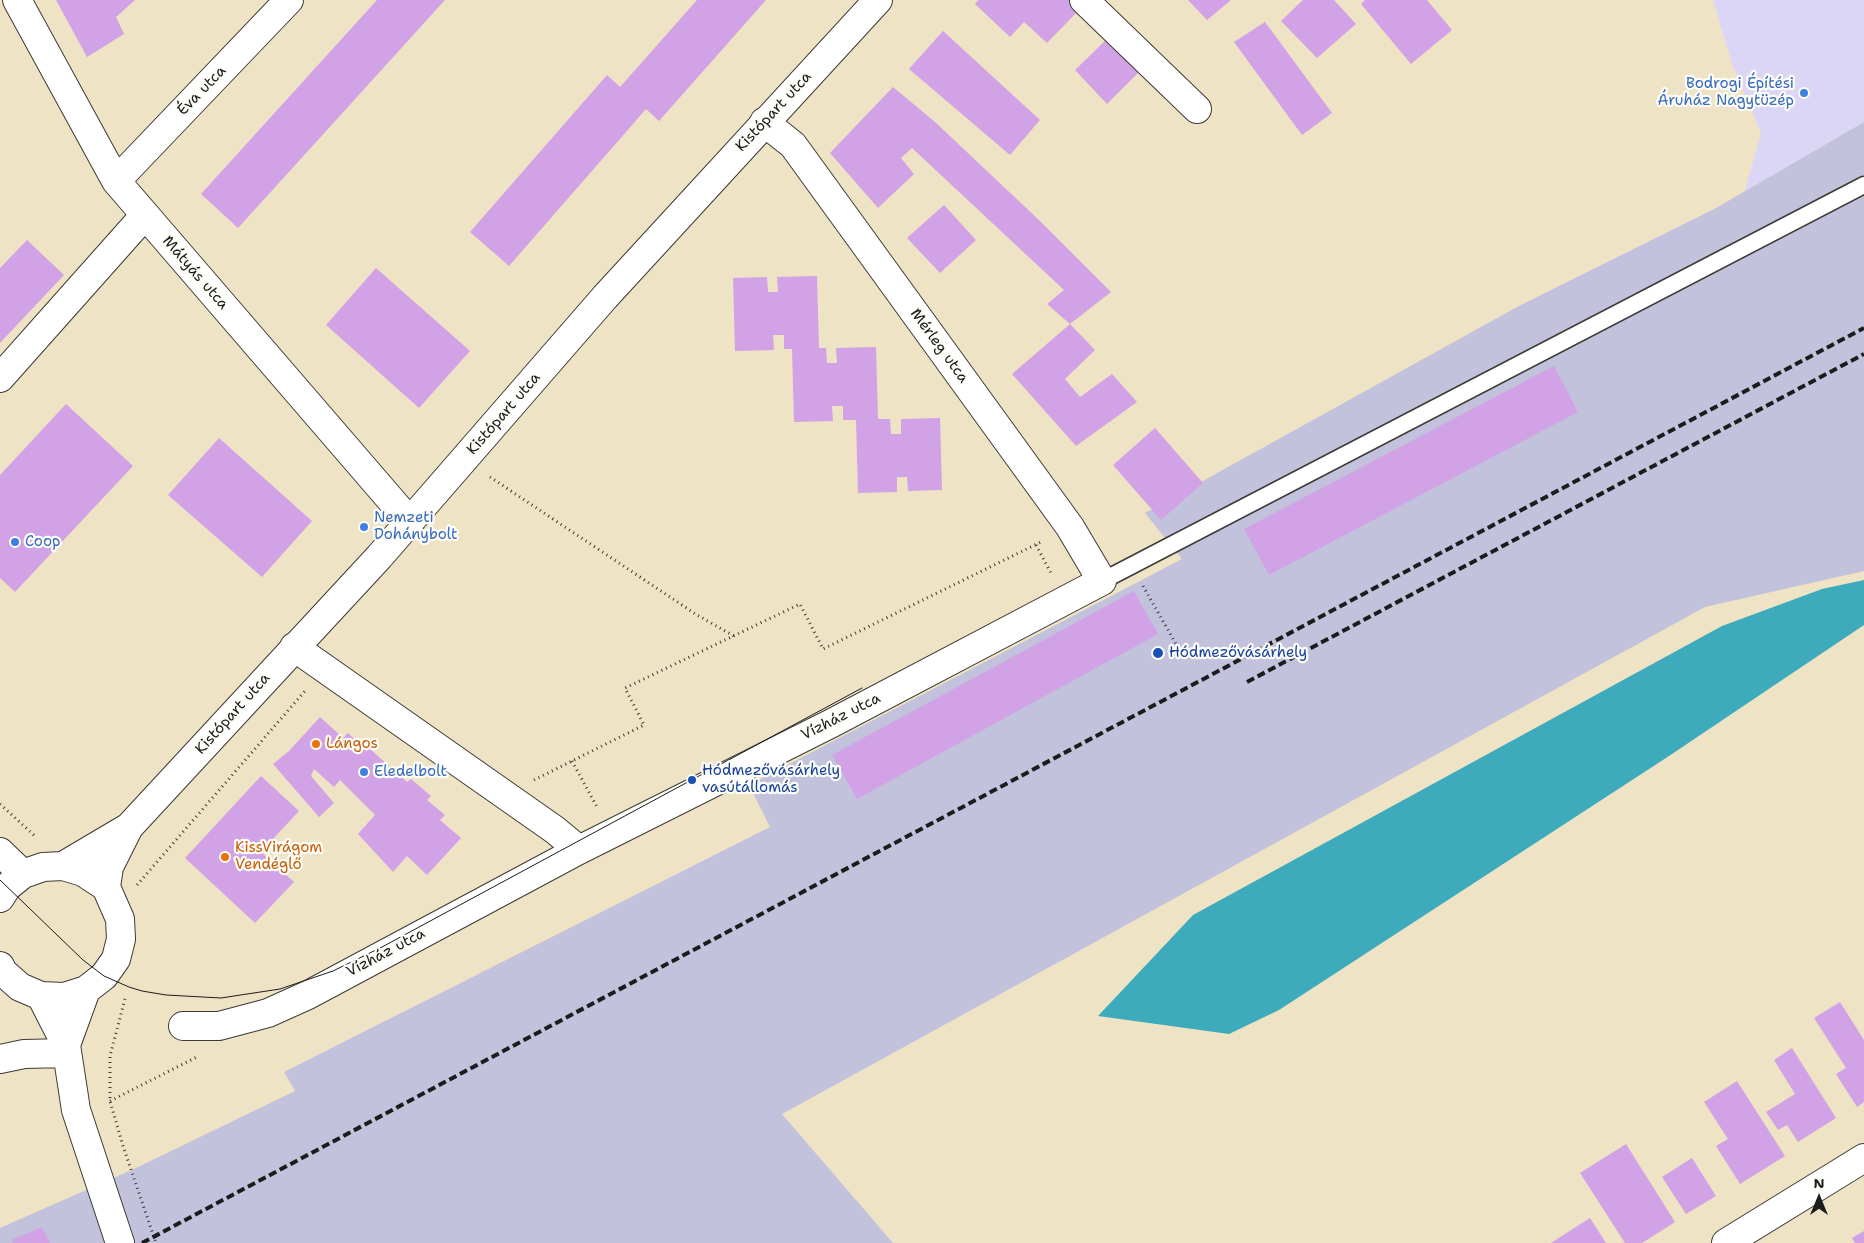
<!DOCTYPE html>
<html>
<head>
<meta charset="utf-8">
<style>
  body { margin:0 }
  #map { position:relative; width:1864px; height:1243px; overflow:hidden; background:#eee3c5; font-family:"Shantell Sans",sans-serif }
  canvas { display:block }
  .north { position:absolute; left:1794px; top:1173px; width:50px; height:50px; -webkit-text-stroke:4px #fdfcf7; paint-order:stroke; rotate:0deg; font-size:14px; font-weight:700; line-height:20px; text-align:center; color:#1c1c1c }
  .north::after { content:''; display:block; margin:auto; width:18px; height:22px; background:#1c1c1c; clip-path:polygon(50% 0,100% 100%,50% 72%,0 100%) }
</style>
</head>
<body>
<div id="map">
<canvas width="1864" height="1243"></canvas>
<div class="north">N</div>
</div>
<script>
const ctx = document.querySelector('canvas').getContext('2d');
ctx.lineJoin = 'round';
function fillPath(path, color) {
  ctx.fillStyle = color;
  ctx.fill(path, 'evenodd');
}
function poly(rows) {
  const path = new Path2D();
  for (const r of rows) {
    path.moveTo(r[0], r[1]);
    for (let i = 2; i < r.length; i += 2) path.lineTo(r[i], r[i + 1]);
  }
  return path;
}
function strokePath(path, color, width, dash) {
  ctx.strokeStyle = color;
  ctx.lineWidth = width;
  ctx.lineCap = dash ? 'butt' : 'round';
  ctx.setLineDash(dash || []);
  ctx.stroke(path);
}
function label(font, color, halo, rows, align = 'center') {
  ctx.font = font + ' "Shantell Sans",sans-serif';
  ctx.lineWidth = 4.5;
  ctx.setLineDash([]);
  ctx.textBaseline = 'middle';
  ctx.strokeStyle = halo;
  ctx.fillStyle = color;
  for (const [text, x, y, turn = 0] of rows) {
    ctx.save();
    ctx.translate(x, y);
    ctx.rotate((+turn || 0) * Math.PI / 180);
    ctx.textAlign = isNaN(turn) ? turn : align;
    if (halo) ctx.strokeText(text, 0, 0);
    ctx.fillText(text, 0, 0);
    ctx.restore();
  }
}
fillPath(poly([
  [1713,0,1864,0,1864,122,1745,191,1761,133,1732,64]
]), '#dcd6f6');
fillPath(poly([
  [1864,122,1864,571,1705,607,782,1114,893,1243,0,1243,0,1228,136,1168,295,1091,284,1072,770,827,749,785,1182,559,1145,513,1517,307,1716,208]
]), '#c2c2dc');
fillPath(poly([
  [1864,580,1864,625,1669,756,1279,1010,1229,1034,1098,1016,1193,915,1722,626,1822,589]
]), '#3dabbc');
fillPath(poly([
  [56,0,135,0,116,17,124,34,87,57],
  [377,0,445,0,238,228,201,194],
  [697,0,766,0,659,121,646,109,509,266,470,232,607,75,620,87],
  [978,0,1071,0,1080,9,1047,43,1024,22,1010,37,975,4],
  [1188,0,1231,0,1207,20],
  [1303,0,1334,0,1356,24,1317,58,1281,21],
  [1365,0,1427,0,1452,30,1411,64,1361,4],
  [1265,22,1332,113,1302,135,1234,42],
  [943,31,1040,120,1010,155,909,69],
  [1109,37,1141,70,1107,104,1075,70],
  [893,87,935,122,1040,221,1111,292,1070,324,1047,304,1064,290,912,148,901,158,914,174,878,208,830,153],
  [944,205,976,240,940,273,907,238],
  [27,240,64,275,0,343,0,268],
  [376,268,470,351,419,408,326,325],
  [817,276,819,348,826,348,827,363,837,363,836,348,876,347,878,419,890,419,891,434,901,434,901,419,940,418,942,490,908,491,907,477,897,477,897,492,858,493,856,420,843,420,843,406,832,406,833,421,794,422,792,349,784,349,784,335,773,335,774,350,735,351,733,278,767,277,768,292,778,292,777,277],
  [1070,324,1095,350,1065,379,1080,397,1112,374,1137,402,1076,446,1012,374],
  [1554,366,1578,412,1269,575,1244,529],
  [66,404,133,466,15,592,0,578,0,475],
  [1155,428,1203,483,1161,520,1113,465],
  [219,438,312,521,262,577,168,495],
  [1134,591,1158,634,857,799,832,755],
  [320,717,343,738,348,733,367,751,369,748,407,782,411,779,431,796,427,800,445,815,440,820,461,838,427,875,407,856,393,872,358,834,375,815,340,780,334,787,314,769,311,776,334,803,319,817,273,764,289,751],
  [261,776,299,811,261,852,294,882,255,923,185,858],
  [1840,1002,1864,1040,1864,1102,1857,1107,1836,1074,1846,1068,1814,1018],
  [1792,1048,1836,1118,1798,1142,1787,1125,1778,1130,1766,1112,1795,1094,1774,1060],
  [1737,1081,1785,1156,1740,1184,1716,1146,1728,1139,1704,1102],
  [1626,1144,1675,1222,1642,1243,1625,1243,1580,1173],
  [1692,1158,1716,1196,1686,1214,1662,1177],
  [1590,1218,1606,1243,1551,1243],
  [42,1227,50,1243,13,1243,12,1240],
  [1864,1231,1864,1243,1855,1243,1852,1238]
]), '#d1a2e6');
const service = poly([
  [1102,581,1864,185]
]);
const minor = poly([
  [17,0,116,181,410,522],
  [1084,0,1197,109],
  [116,181,289,0],
  [0,378,145,215],
  [294,647,555,830,579,850],
  [183,1026,219,1026,268,1013,308,995,579,850,832,723,1102,581,1070,527,793,145,764,122],
  [1726,1243,1864,1158]
]);
const tertiary = poly([
  [0,852,23,874],
  [63,866,129,827],
  [106,887,109,867,129,827,379,557,605,297,878,0],
  [0,898,7,887,23,874,43,867,63,866,83,872,106,887,120,919,121,939,116,959,104,976,86,990,64,997,41,996,20,987,3,972,0,966],
  [41,996,66,1045,76,1110,120,1243],
  [66,1045,86,990],
  [0,1059,24,1054,67,1053]
]);
strokePath(service, '#3c3a35', 19);
strokePath(minor, '#3c3a35', 30);
strokePath(tertiary, '#3c3a35', 30);
strokePath(poly([
  [490,477,697,615,734,636],
  [1036,545,1051,573,1049,574],
  [1143,586,1176,644],
  [572,761,597,807],
  [534,780,644,725,625,688,800,604,823,649,1043,541],
  [0,804,36,837],
  [137,885,305,691],
  [125,999,110,1056,110,1101,123,1146,156,1243],
  [110,1101,197,1057]
]), '#3c3a35', 3, [1, 4]);
strokePath(service, '#fff', 16);
strokePath(minor, '#fff', 28);
strokePath(tertiary, '#fff', 28);
strokePath(poly([
  [0,880,83,960,104,976,129,987,142,991,166,995,221,998,280,989,333,971,382,947,862,688]
]), '#1c1c1c', 1);
strokePath(poly([
  [1247,682,1864,354],
  [142,1243,1864,328]
]), '#1c1c1c', 4, [8, 4]);
for (const [x, y, r, color] of [
  [1804,93,5,"#3f7fe0"],
  [364,527,5,"#3f7fe0"],
  [15,542,5,"#3f7fe0"],
  [1158,653,6,"#1a4fb4"],
  [316,744,5,"#e8710a"],
  [364,772,5,"#3f7fe0"],
  [692,780,5,"#1a4fb4"],
  [225,857,5,"#e8710a"]
]) {
  const dot = new Path2D();
  dot.arc(x, y, r, 0, 2 * Math.PI);
  ctx.fillStyle = color;
  ctx.fill(dot);
  strokePath(dot, '#fdfcf7', 2);
}
label('15px', '#366cbe', '#fdfcf7', [
  ["Bodrogi Építési",1794,84,"right"],
  ["Áruház Nagytüzép",1794,101,"right"],
  ["Nemzeti",374,518],
  ["Dohánybolt",374,535],
  ["Coop",25,542],
  ["Eledelbolt",374,772]
], 'left');
label('15px', '#1c1c1c', '#fdfcf7', [
  ["Éva utca",202,91,-46],
  ["Kistópart utca",774,112,-47],
  ["Mátyás utca",195,273,49],
  ["Mérleg utca",939,346,54],
  ["Kistópart utca",504,414,-49],
  ["Kistópart utca",233,714,-48],
  ["Vízház utca",841,717,-27],
  ["Vízház utca",386,953,-28]
]);
label('15px', '#164399', '#fdfcf7', [
  ["Hódmezővásárhely",1169,653],
  ["Hódmezővásárhely",702,771],
  ["vasútállomás",702,788]
], 'left');
label('15px', '#c56008', '#fdfcf7', [
  ["Lángos",326,744],
  ["KissVirágom",235,848],
  ["Vendéglő",235,865]
], 'left');
</script>
</body>
</html>
